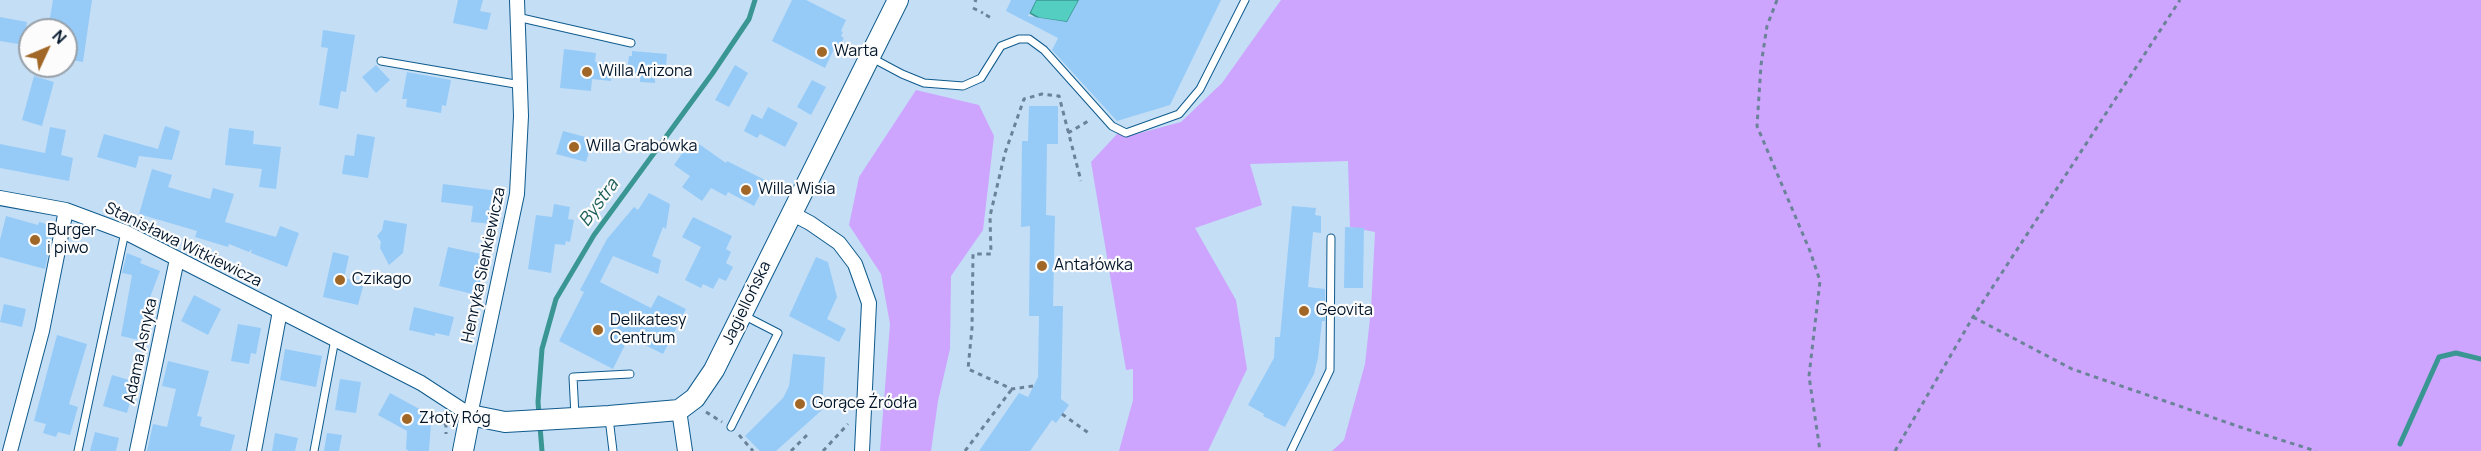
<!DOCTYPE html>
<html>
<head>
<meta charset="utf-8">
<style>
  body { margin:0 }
  #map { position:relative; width:2481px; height:451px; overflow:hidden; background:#c4def5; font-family:Manrope,sans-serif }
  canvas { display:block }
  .north { position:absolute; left:18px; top:18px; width:60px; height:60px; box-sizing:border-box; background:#fcfcfc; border:2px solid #97a0a8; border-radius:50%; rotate:46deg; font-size:16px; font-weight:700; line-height:24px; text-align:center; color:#001529 }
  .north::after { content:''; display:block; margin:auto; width:21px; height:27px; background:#a16726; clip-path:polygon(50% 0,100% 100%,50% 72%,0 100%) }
</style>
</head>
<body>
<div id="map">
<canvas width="2481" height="451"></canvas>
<div class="north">N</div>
</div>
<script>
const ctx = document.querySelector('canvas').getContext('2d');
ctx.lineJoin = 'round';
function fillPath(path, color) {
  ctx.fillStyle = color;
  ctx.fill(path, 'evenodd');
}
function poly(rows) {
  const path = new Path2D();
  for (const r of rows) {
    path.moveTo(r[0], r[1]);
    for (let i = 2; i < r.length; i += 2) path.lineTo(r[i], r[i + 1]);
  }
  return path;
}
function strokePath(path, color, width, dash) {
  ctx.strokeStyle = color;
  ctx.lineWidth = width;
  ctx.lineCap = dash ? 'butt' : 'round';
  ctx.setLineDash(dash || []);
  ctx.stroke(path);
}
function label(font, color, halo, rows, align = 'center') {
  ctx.font = font + ' Manrope,sans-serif';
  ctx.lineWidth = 4.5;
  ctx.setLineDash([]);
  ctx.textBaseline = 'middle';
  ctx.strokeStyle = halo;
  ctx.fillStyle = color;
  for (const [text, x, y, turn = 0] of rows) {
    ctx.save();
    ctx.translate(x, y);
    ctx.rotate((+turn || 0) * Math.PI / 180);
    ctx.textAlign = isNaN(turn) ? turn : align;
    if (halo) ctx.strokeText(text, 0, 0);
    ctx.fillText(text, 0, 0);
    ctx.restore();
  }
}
fillPath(poly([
  [1281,0,2481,0,2481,451,1332,451,1344,440,1365,364,1371,309,1375,232,1350,227,1348,161,1250,164,1262,205,1195,228,1236,300,1247,369,1208,451,1119,451,1133,400,1133,369,1126,370,1091,162,1118,133,1129,136,1181,122,1222,83],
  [916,90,979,105,994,136,983,230,951,276,950,349,938,401,931,451,880,451,890,324,881,274,849,225,859,177]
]), '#cda5fe');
const water = poly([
  [1036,0,1079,0,1067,22,1039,18,1030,13,1036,0]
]);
fillPath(water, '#53cec0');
strokePath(water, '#3a9693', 1.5);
strokePath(poly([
  [2400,444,2439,357,2456,353,2481,359],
  [542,451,538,402,542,349,556,299,594,235,712,74,749,19,755,0]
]), '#3a9693', 5);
fillPath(poly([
  [53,0,92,0,83,62,66,59,66,30,48,30],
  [458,0,483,0,480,11,491,13,487,30,453,23],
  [792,0,806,0,846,20,841,31,843,32,841,36,844,38,837,52,833,51,825,68,772,41],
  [1011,0,1036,0,1028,16,1067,22,1079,0,1221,0,1170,105,1117,121,1052,50,1058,38,1006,11],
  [0,17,27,22,24,45,0,41],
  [323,30,355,35,346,92,341,91,338,109,319,105,328,48,321,47],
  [564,49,596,53,595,62,613,64,611,81,592,79,591,91,560,88],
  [632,51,667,54,665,76,655,75,655,83,640,82,640,74,627,72,629,56,632,56],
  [376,65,390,80,376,93,362,77],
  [735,65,748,73,729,107,715,100],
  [407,72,451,80,446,106,442,105,441,113,406,107,407,99,402,99],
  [34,76,54,82,42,126,22,120],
  [812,80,826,87,811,115,797,107],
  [1029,106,1058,106,1058,144,1047,144,1046,215,1055,216,1053,306,1063,306,1061,399,1069,405,1056,423,1052,420,1030,451,979,451,1019,393,1028,397,1038,377,1039,316,1029,316,1030,226,1021,227,1022,141,1028,141],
  [768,107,798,123,785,147,760,134,757,138,744,131,752,114,762,119],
  [165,126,180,131,172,160,139,156,136,168,97,157,104,134,158,149],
  [50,127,66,130,61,155,73,158,69,181,0,168,0,144,45,153],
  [229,128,254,131,253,144,281,147,276,189,259,187,262,169,225,165],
  [563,131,593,139,586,162,556,154],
  [357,134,375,137,368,178,342,174,345,155,354,156],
  [692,139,726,163,727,161,767,181,754,206,728,192,726,196,711,188,702,201,682,187,690,176,674,165],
  [152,169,172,175,168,187,210,199,213,188,234,194,225,222,276,237,280,226,299,233,287,267,251,253,252,249,249,252,229,244,228,247,195,237,197,231,139,214],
  [443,184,498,191,494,224,471,222,473,206,441,202],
  [649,193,670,204,666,229,663,227,652,256,661,260,658,274,613,256,600,282,651,308,658,295,686,309,663,354,629,337,613,369,559,341,584,292,580,290,607,239,634,207,638,210],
  [554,204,570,207,568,219,574,220,570,242,566,241,565,245,555,244,551,273,528,269,536,215,552,217],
  [1292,206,1316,208,1315,215,1321,216,1321,233,1313,232,1308,287,1325,289,1325,321,1322,321,1318,358,1314,374,1285,427,1263,416,1264,414,1248,405,1274,358,1275,337,1280,337],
  [6,216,38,225,39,222,54,226,45,269,0,257,0,240],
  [693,217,732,236,726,249,731,252,726,263,733,267,726,281,719,278,713,289,703,284,701,288,685,280,701,247,682,237],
  [384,220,407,224,403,253,389,265,380,248,381,242,377,236,382,230],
  [1345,227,1364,228,1363,288,1344,288],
  [448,247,486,255,477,295,439,286],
  [333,252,349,256,344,278,364,283,358,305,323,297],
  [127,253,142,259,140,263,160,271,146,308,139,340,121,336,132,275,122,273],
  [816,257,828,262,837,297,827,319,846,329,839,342,789,316],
  [194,295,221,309,208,335,181,321],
  [4,304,26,309,22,327,0,322],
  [414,307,454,317,449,336,435,333,435,336,409,330],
  [238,324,261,328,256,354,251,353,249,364,231,361],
  [57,335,87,344,69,404,78,407,70,435,58,432,56,437,43,433,46,424,34,421],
  [285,349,322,356,316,387,280,380],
  [793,354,825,357,822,410,776,451,760,451,745,436,783,398,789,386],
  [168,361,209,371,197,416,202,417,200,426,235,435,231,451,147,451,153,424,167,427,176,389,162,386],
  [112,375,136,382,127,413,103,406],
  [340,379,361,382,356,413,335,410],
  [390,393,423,411,431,424,429,451,409,451,406,449,407,431,378,415],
  [95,432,119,438,116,451,90,451],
  [275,433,298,438,295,451,272,451],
  [327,433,342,435,339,451,324,451]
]), '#96cbf8');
const lane = poly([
  [517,17,631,43],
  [872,58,902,74,924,83,963,86,981,78,1001,46,1019,39,1029,39,1044,50,1112,126,1126,133,1179,114,1200,89,1245,0],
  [381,61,521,85],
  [575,416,573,377,630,374],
  [609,418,613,451],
  [731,427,778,333,743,315],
  [78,451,125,232],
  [314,451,335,339],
  [1291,451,1330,370,1331,238]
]);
const street = poly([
  [0,198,66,210,125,232,421,383,470,415,517,194,521,116,517,0],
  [791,213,810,223,839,243,855,264,869,303,862,451],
  [679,410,685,451],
  [10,451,42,331,66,210],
  [137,451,177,259],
  [254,451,280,311]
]);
const secondary = poly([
  [463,451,470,415,505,422,609,416,679,410,695,398,714,370,898,0]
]);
strokePath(lane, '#0f5b8d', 9);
strokePath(street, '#0f5b8d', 16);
strokePath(secondary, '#0f5b8d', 22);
strokePath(poly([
  [974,0,977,1],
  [1777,0,1767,26,1761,65,1757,126,1810,251,1820,281,1809,376,1820,451],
  [973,8,983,13],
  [986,15,993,19],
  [1068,133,1090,120],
  [1973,317,2072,369,2243,428,2316,451],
  [1033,386,1012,389,968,369,972,328,973,254,991,254,990,216,1005,153,1024,99,1042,94,1059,96,1081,181],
  [706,412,722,422],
  [1062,414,1090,434],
  [441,415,446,426,446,434],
  [739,435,753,451],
  [791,451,807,435],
  [823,451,848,424],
  [965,451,1012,389],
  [1895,451,1973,317,2180,0]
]), '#6b8398', 3, [4.5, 4.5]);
strokePath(lane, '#fff', 7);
strokePath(street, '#fff', 14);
strokePath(secondary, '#fff', 20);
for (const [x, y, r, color] of [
  [822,52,6,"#a16726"],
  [587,72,6,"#a16726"],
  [574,147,6,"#a16726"],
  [746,190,6,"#a16726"],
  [35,240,6,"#a16726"],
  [1042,266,6,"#a16726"],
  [340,280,6,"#a16726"],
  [1304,311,6,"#a16726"],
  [598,330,6,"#a16726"],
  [800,404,6,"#a16726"],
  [407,419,6,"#a16726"]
]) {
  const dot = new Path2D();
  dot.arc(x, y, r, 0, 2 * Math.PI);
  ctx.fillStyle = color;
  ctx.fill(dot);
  strokePath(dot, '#fcfcfc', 2);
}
label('16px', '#001529', '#fcfcfc', [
  ["Warta",834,52],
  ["Willa Arizona",599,72],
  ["Willa Grabówka",586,147],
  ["Willa Wisia",758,190],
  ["Burger",47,231],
  ["i piwo",47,249],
  ["Antałówka",1054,266],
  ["Czikago",352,280],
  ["Geovita",1316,311],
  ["Delikatesy",610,321],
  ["Centrum",610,339],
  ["Gorące Źródła",812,404],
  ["Złoty Róg",419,419]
], 'left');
label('16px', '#001529', '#fcfcfc', [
  ["Stanisława Witkiewicza",183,245,26],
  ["Henryka Sienkiewicza",484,265,-78],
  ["Jagiellońska",747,303,-64],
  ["Adama Asnyka",141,351,-78]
]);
label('italic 18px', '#1d6059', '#fcfcfc', [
  ["Bystra",599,203,-54]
]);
</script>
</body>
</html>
